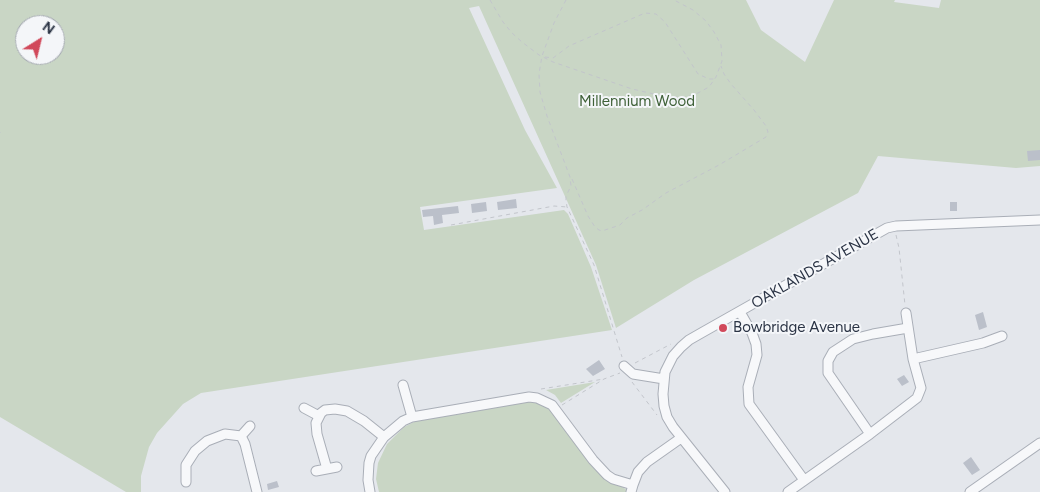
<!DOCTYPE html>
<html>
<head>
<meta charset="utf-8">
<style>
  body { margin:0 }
  #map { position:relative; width:1040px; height:492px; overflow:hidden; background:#e4e7ec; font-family:Figtree,sans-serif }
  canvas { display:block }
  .north { position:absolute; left:15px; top:15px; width:50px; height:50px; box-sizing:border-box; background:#f4f6f9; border:1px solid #a4a8b1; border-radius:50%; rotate:36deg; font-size:14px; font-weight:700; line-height:20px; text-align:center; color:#2b3445 }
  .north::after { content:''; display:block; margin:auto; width:18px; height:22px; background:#d1495b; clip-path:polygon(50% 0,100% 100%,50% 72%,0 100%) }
</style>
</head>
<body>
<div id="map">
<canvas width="1040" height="492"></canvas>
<div class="north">N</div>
</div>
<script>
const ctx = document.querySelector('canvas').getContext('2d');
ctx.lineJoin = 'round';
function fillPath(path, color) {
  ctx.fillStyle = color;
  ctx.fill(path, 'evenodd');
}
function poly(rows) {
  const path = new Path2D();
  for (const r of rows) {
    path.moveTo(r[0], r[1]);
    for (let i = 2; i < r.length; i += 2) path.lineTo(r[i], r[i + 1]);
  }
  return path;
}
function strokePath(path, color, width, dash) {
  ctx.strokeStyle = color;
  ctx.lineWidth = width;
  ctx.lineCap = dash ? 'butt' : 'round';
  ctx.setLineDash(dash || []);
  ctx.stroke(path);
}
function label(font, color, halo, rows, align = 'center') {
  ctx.font = font + ' Figtree,sans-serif';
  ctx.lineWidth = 4;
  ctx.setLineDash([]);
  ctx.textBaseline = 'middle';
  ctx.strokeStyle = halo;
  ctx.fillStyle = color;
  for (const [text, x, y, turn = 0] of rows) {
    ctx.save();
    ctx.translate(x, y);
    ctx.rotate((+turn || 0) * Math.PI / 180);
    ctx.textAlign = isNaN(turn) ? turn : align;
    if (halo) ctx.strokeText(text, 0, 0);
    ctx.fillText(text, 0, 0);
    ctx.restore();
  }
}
fillPath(poly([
  [0,0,746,0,761,30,805,62,834,0,895,0,894,2,939,8,941,0,1040,0,1040,166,1016,168,878,156,858,193,694,280,616,328,596,265,479,6,469,8,525,130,557,188,420,207,424,230,564,210,568,214,591,267,612,330,201,393,183,404,157,433,149,447,141,476,141,492,126,492,0,417],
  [25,25,55,25,55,55,25,55],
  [595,382,561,403,555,395,546,390],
  [523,401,539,403,550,408,590,464,604,478,619,485,627,490,627,492,379,492,376,479,378,463,387,444,404,427,416,421]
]), '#c9d6c5');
fillPath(poly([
  [1040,150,1040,160,1028,161,1027,151],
  [516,199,517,208,498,210,497,202],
  [486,202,487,211,472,213,471,204],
  [950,202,957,202,957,211,950,211],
  [458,206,459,213,442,215,443,223,434,225,433,216,423,217,422,210],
  [983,312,987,327,979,330,975,315],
  [599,360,605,369,593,376,586,369],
  [904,375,909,382,902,386,897,379],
  [971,457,980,470,972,475,963,463],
  [277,481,279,487,268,490,267,484]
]), '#bbc0ca');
const minor = poly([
  [740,312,752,333,756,344,757,355,748,387,749,404,804,480],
  [913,359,983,343,1002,336],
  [624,366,633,374,664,379],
  [403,385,412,417],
  [304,408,319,416],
  [870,434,828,373,828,361,833,352,853,339,873,334,908,328],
  [241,436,250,426],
  [327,469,317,434,316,423,321,413,325,410,335,409,347,411,364,421,384,437],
  [316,471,337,467],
  [186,482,186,465,195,451,207,441,225,434,241,436,245,444,257,492],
  [370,492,368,480,369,463,371,456,384,437,403,421,412,417,529,397,537,398,552,405,593,460,607,475,613,479,633,485],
  [631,492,633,485,638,472,647,462,681,438],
  [725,492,673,427,667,417,664,406,663,394,665,372,673,356,681,347,689,340,703,332,887,228,896,226,1040,220],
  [788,492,870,434,917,398,921,388,913,359,906,313],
  [970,492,1040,443]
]);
strokePath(minor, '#a9aeb7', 11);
strokePath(poly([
  [490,0,503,22,512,33,522,42,539,55,553,62,632,89,667,97,686,97,698,93,709,87,716,77,722,61,721,45,714,32,706,21,693,10,674,0],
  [566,0,554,23,542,56,539,74,540,92,547,116,570,177,571,186,566,196,566,200,567,207,594,265,622,357],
  [545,57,553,58,569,46,645,13,656,14,665,22,698,74,709,79,715,79],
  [0,133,0,132],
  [572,179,588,216,595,227,599,230,602,231,620,225,627,218,642,210,666,193,719,165,766,137,768,132,766,126,754,110,731,84,724,74,721,66],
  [451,225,554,206,567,207],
  [896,235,899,248,905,305],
  [635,363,671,344],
  [632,382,657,415],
  [541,389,604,379],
  [562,405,604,379,620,373]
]), '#c2c5cb', 1, [4, 4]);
strokePath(minor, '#f7f8fa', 9);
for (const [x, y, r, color] of [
  [723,328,5,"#d1495b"]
]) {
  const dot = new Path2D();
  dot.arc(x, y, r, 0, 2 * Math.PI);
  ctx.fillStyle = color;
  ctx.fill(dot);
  strokePath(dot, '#f4f6f9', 2);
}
label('15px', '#3f6138', '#f4f6f9', [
  ["Millennium Wood",637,102]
]);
label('15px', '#2b3445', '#f4f6f9', [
  ["OAKLANDS AVENUE",815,269,-30]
]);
label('15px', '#2b3445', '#f4f6f9', [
  ["Bowbridge Avenue",733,328]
], 'left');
</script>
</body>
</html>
